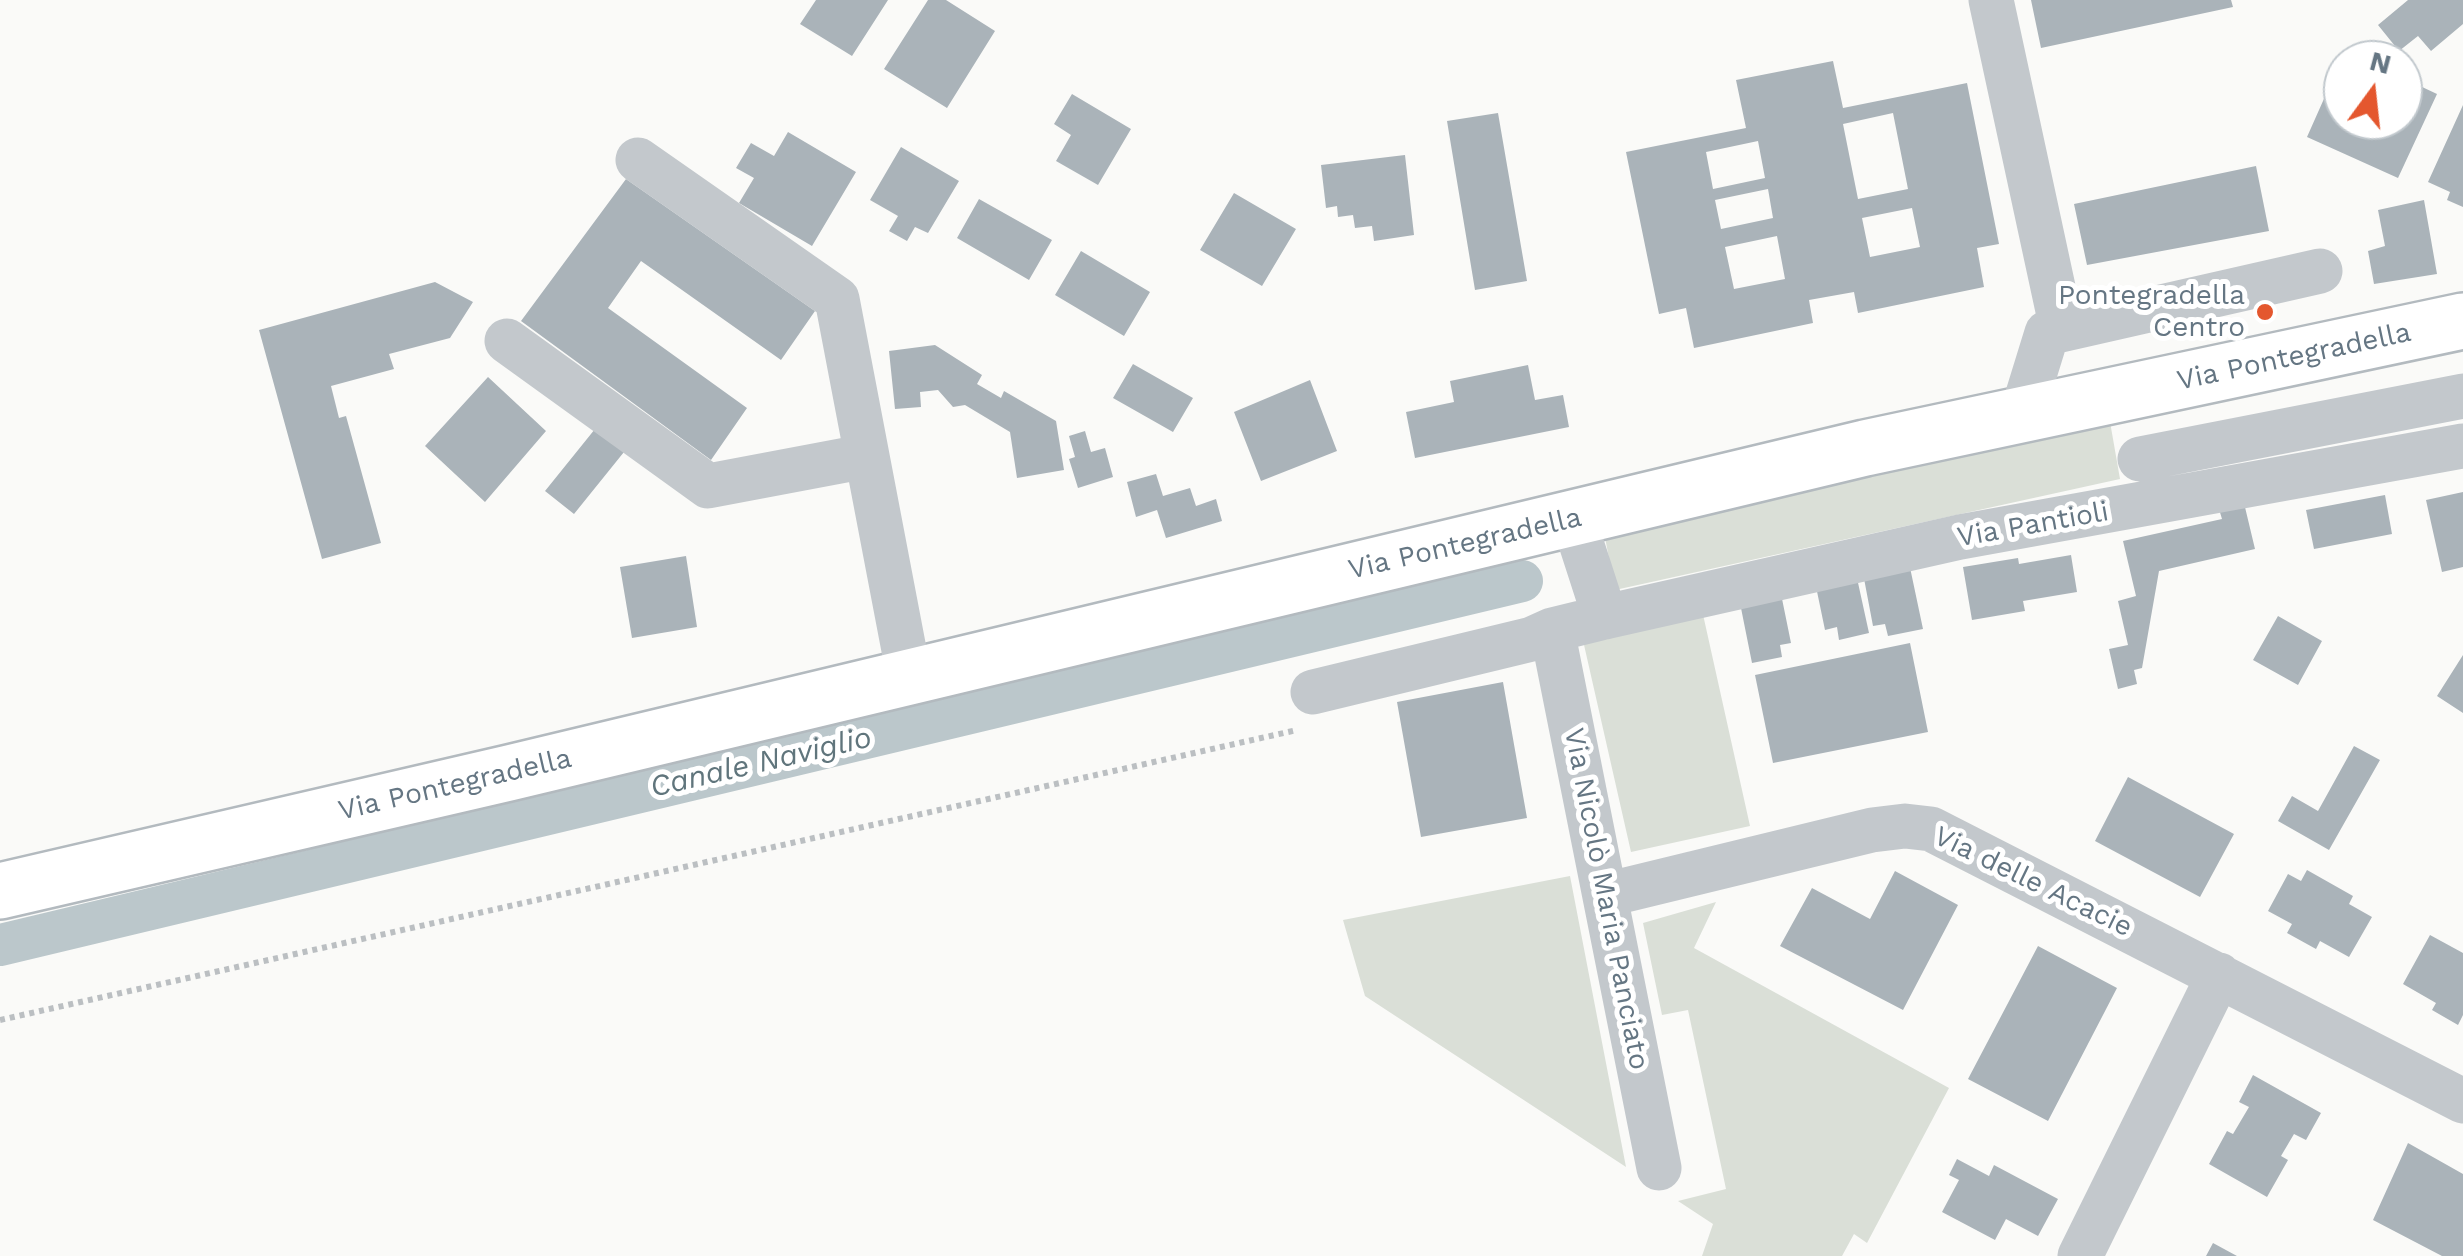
<!DOCTYPE html>
<html>
<head>
<meta charset="utf-8">
<style>
  body { margin:0 }
  #map { position:relative; width:2463px; height:1256px; overflow:hidden; background:#fafaf8; font-family:"Work Sans",sans-serif }
  canvas { display:block }
  .north { position:absolute; left:2323px; top:40px; width:100px; height:100px; box-sizing:border-box; background:#fff; border:2px solid #c1c8cd; border-radius:50%; rotate:15deg; font-size:28px; font-weight:700; line-height:40px; text-align:center; color:#657683 }
  .north::after { content:''; display:block; margin:auto; width:35px; height:45px; background:#e4572e; clip-path:polygon(50% 0,100% 100%,50% 72%,0 100%) }
</style>
</head>
<body>
<div id="map">
<canvas width="2463" height="1256"></canvas>
<div class="north">N</div>
</div>
<script>
const ctx = document.querySelector('canvas').getContext('2d');
ctx.lineJoin = 'round';
function fillPath(path, color) {
  ctx.fillStyle = color;
  ctx.fill(path, 'evenodd');
}
function poly(rows) {
  const path = new Path2D();
  for (const r of rows) {
    path.moveTo(r[0], r[1]);
    for (let i = 2; i < r.length; i += 2) path.lineTo(r[i], r[i + 1]);
  }
  return path;
}
function strokePath(path, color, width, dash) {
  ctx.strokeStyle = color;
  ctx.lineWidth = width;
  ctx.lineCap = dash ? 'butt' : 'round';
  ctx.setLineDash(dash || []);
  ctx.stroke(path);
}
function label(font, color, halo, rows, align = 'center') {
  ctx.font = font + ' "Work Sans",sans-serif';
  ctx.lineWidth = 10;
  ctx.setLineDash([]);
  ctx.textBaseline = 'middle';
  ctx.strokeStyle = halo;
  ctx.fillStyle = color;
  for (const [text, x, y, turn = 0] of rows) {
    ctx.save();
    ctx.translate(x, y);
    ctx.rotate((+turn || 0) * Math.PI / 180);
    ctx.textAlign = isNaN(turn) ? turn : align;
    if (halo) ctx.strokeText(text, 0, 0);
    ctx.fillText(text, 0, 0);
    ctx.restore();
  }
}
fillPath(poly([
  [2109,416,2120,479,1615,590,1604,532],
  [1702,610,1750,826,1631,852,1582,636],
  [1570,876,1626,1167,1365,996,1343,920],
  [1716,902,1694,948,1949,1088,1867,1243,1854,1234,1842,1256,1702,1256,1713,1224,1678,1201,1726,1189,1688,1010,1662,1015,1643,923]
]), '#dadfd7');
strokePath(poly([
  [0,945,1522,581]
]), '#bbc7cb', 42);
fillPath(poly([
  [816,0,888,0,852,56,800,24],
  [928,0,946,0,995,31,947,108,884,69],
  [2031,0,2231,0,2233,7,2041,48],
  [2408,0,2463,0,2463,24,2431,51,2418,36,2399,51,2378,25],
  [1833,61,1843,108,1967,83,1999,244,1977,248,1984,287,1858,313,1854,292,1809,300,1813,323,1694,348,1686,308,1659,314,1626,152,1746,128,1736,80],
  [1893,113,1908,189,1858,199,1843,124],
  [1758,141,1765,178,1713,189,1706,152],
  [1768,189,1773,218,1721,229,1715,200],
  [1912,208,1920,247,1870,257,1862,218],
  [1777,236,1785,279,1734,289,1725,247],
  [2403,78,2437,94,2398,178,2307,137,2331,83,2343,89,2343,120,2403,120],
  [1072,94,1131,129,1098,185,1056,161,1071,135,1054,124],
  [2463,105,2463,207,2447,200,2450,192,2428,182],
  [1498,113,1527,281,1475,290,1447,121],
  [788,132,856,172,812,246,739,203,754,178,736,168,751,143,774,156],
  [901,147,959,181,928,233,915,227,907,241,889,231,898,216,870,200],
  [1405,155,1414,235,1374,241,1372,226,1355,228,1353,215,1338,217,1337,206,1326,208,1321,165],
  [2256,166,2269,231,2087,265,2074,204],
  [626,179,815,311,781,360,641,261,608,308,747,408,711,460,521,321],
  [1234,193,1296,229,1262,286,1200,250],
  [979,199,1052,240,1029,280,957,238],
  [2424,200,2437,274,2374,284,2368,251,2385,246,2378,210],
  [1081,251,1150,292,1124,336,1055,295],
  [435,282,473,302,450,338,389,354,394,369,331,386,339,418,346,416,381,543,322,559,259,330],
  [935,345,982,375,977,384,1001,398,1004,391,1056,421,1064,470,1017,478,1010,432,965,405,953,407,938,390,920,392,921,407,895,409,889,351],
  [1133,364,1193,398,1173,432,1113,398],
  [1528,365,1535,400,1563,395,1569,427,1415,458,1406,412,1454,402,1450,381],
  [488,377,546,431,485,502,425,446],
  [1310,380,1337,451,1261,481,1234,412],
  [595,429,624,452,574,514,545,491],
  [1085,431,1091,452,1105,448,1113,477,1078,488,1069,459,1075,457,1069,436],
  [1156,474,1163,496,1190,488,1196,506,1216,499,1222,521,1166,538,1157,510,1136,517,1127,482],
  [2463,492,2463,567,2442,572,2426,500],
  [2385,495,2392,534,2314,549,2306,510],
  [2244,503,2255,549,2159,571,2142,668,2134,670,2137,684,2118,689,2109,649,2128,645,2118,601,2136,596,2123,541,2222,519,2219,509],
  [2071,555,2077,592,2023,601,2025,611,1972,620,1963,567,2018,558,2019,564],
  [686,556,697,627,632,638,620,567],
  [1908,558,1923,629,1888,636,1885,624,1873,626,1862,568],
  [1855,569,1869,633,1839,640,1837,627,1825,630,1814,577],
  [1779,584,1791,643,1780,645,1782,657,1752,663,1738,593],
  [2278,616,2322,641,2298,685,2253,660],
  [1910,643,1928,732,1773,763,1755,675],
  [2463,655,2463,713,2437,696],
  [1503,682,1527,818,1421,837,1397,702],
  [2354,746,2380,760,2329,850,2278,821,2292,796,2318,811],
  [2128,777,2234,834,2200,897,2095,841],
  [2307,870,2353,896,2349,904,2372,917,2349,957,2320,941,2316,949,2287,933,2292,924,2268,911,2288,874,2301,881],
  [1895,871,1958,905,1903,1010,1780,946,1812,888,1870,919],
  [2430,935,2463,953,2463,1015,2458,1025,2432,1010,2436,1003,2403,984],
  [2038,946,2117,988,2048,1121,1968,1079],
  [2253,1075,2321,1113,2306,1140,2294,1134,2281,1156,2288,1160,2267,1197,2209,1164,2227,1131,2233,1134,2249,1107,2239,1102],
  [2408,1143,2463,1174,2463,1256,2442,1256,2373,1220],
  [1957,1159,1989,1176,1994,1165,2058,1199,2038,1236,2006,1219,1995,1240,1942,1212,1959,1180,1949,1175],
  [2213,1243,2237,1256,2206,1256]
]), '#aab3b9');
const secondary = poly([
  [0,891,509,773,1865,448,2463,321]
]);
strokePath(secondary, '#b3babf', 60);
strokePath(poly([
  [0,1020,1297,730]
]), '#bbbfc2', 6, [5, 5]);
strokePath(poly([
  [1991,0,2062,329],
  [638,160,837,299,909,676],
  [507,341,708,486,867,456],
  [2022,414,2047,333,2320,271],
  [2140,459,2463,396],
  [1573,518,1605,617],
  [1552,630,1659,1168],
  [1313,692,1532,639,1552,630,1605,617,1960,537,2463,446],
  [1605,895,1872,830,1905,826,1931,829,2463,1101],
  [2080,1256,2219,975]
]), '#c3c8cc', 45);
strokePath(secondary, '#fff', 55);
for (const [x, y, r, color] of [
  [2265,312,10,"#e4572e"]
]) {
  const dot = new Path2D();
  dot.arc(x, y, r, 0, 2 * Math.PI);
  ctx.fillStyle = color;
  ctx.fill(dot);
  strokePath(dot, '#fff', 4);
}
label('28px', '#657683', '#fff', [
  ["Pontegradella",2245,296],
  ["Centro",2245,328]
], 'right');
label('28px', '#657683', '#fff', [
  ["Via Pontegradella",2294,357,-12],
  ["Via Pantioli",2033,525,-10],
  ["Via Pontegradella",1465,544,-13],
  ["Via Pontegradella",455,785,-13],
  ["Via delle Acacie",2033,882,26],
  ["Via Nicolò Maria Panciato",1606,899,79]
]);
label('italic 30px', '#60757c', '#fff', [
  ["Canale Naviglio",761,763,-13]
]);
</script>
</body>
</html>
